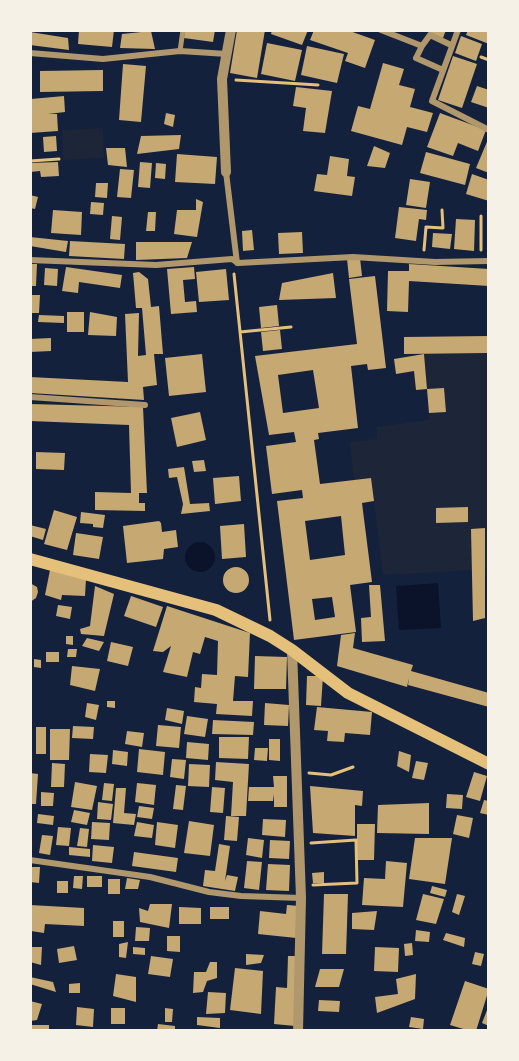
<!DOCTYPE html>
<html>
<head>
<meta charset="utf-8">
<style>
  body { margin:0 }
  #map { position:relative; width:519px; height:1061px; overflow:hidden; background:#14213d; font-family:Literata,serif }
  canvas { display:block }
  .frame { position:absolute; inset:0; border:32px solid #f6f1e7; pointer-events:none }
</style>
</head>
<body>
<div id="map">
<canvas width="519" height="1061"></canvas>
<div class="frame"></div>
</div>
<script>
const ctx = document.querySelector('canvas').getContext('2d');
ctx.lineJoin = 'round';
function fillPath(path, color) {
  ctx.fillStyle = color;
  ctx.fill(path, 'evenodd');
}
function poly(rows) {
  const path = new Path2D();
  for (const r of rows) {
    if (r.length === 3) {
      path.moveTo(r[0] + r[2], r[1]);
      path.arc(r[0], r[1], r[2], 0, 2 * Math.PI);
      continue;
    }
    path.moveTo(r[0], r[1]);
    for (let i = 2; i < r.length; i += 2) path.lineTo(r[i], r[i + 1]);
  }
  return path;
}
function strokePath(path, color, width, dash) {
  ctx.strokeStyle = color;
  ctx.lineWidth = width;
  ctx.lineCap = dash ? 'butt' : 'round';
  ctx.setLineDash(dash || []);
  ctx.stroke(path);
}
fillPath(poly([
  [103,128,104,158,63,160,62,130],
  [424,354,489,354,489,569,383,575,371,478,354,480,350,442,377,439,377,427,429,420,429,413,446,412,444,388,427,389]
]), '#1d2539');
fillPath(poly([
  [200,557,15],
  [438,583,441,628,399,630,396,586]
]), '#0b132b');
fillPath(poly([
  [79,30,114,30,112,47,78,44],
  [185,30,215,30,213,42,184,38],
  [237,30,265,30,257,78,230,73],
  [272,30,308,30,302,45,271,34],
  [314,30,347,30,375,40,365,68,345,61,348,53,310,40],
  [422,30,446,30,443,38],
  [468,30,489,30,489,44,466,35],
  [151,31,155,49,120,48,122,34],
  [30,32,68,38,69,50,30,45],
  [461,36,482,44,476,61,455,53],
  [267,43,302,50,295,81,261,74],
  [307,46,344,54,337,83,301,75],
  [453,56,477,64,462,108,438,100],
  [383,63,404,69,399,85,415,89,410,107,433,113,427,132,407,127,402,145,351,131,358,106,370,109],
  [123,64,146,66,141,122,119,120],
  [103,70,103,91,40,92,40,71],
  [477,86,489,90,489,108,471,102],
  [296,87,332,91,325,133,303,131,306,108,293,106],
  [64,96,65,112,48,114,57,114,58,131,30,133,30,115,32,115,31,99],
  [166,113,175,115,173,127,164,124],
  [440,113,486,130,478,151,458,143,453,156,427,147],
  [181,135,179,149,137,154,141,136],
  [56,136,57,151,44,152,43,137],
  [489,137,489,173,476,168],
  [374,146,390,153,385,168,367,166],
  [106,148,125,148,127,167,108,165],
  [426,152,470,164,465,185,420,173],
  [177,154,217,157,215,184,175,182],
  [330,156,349,159,347,176,355,177,352,196,314,191,317,174,327,175],
  [58,162,59,176,41,177,40,171,30,172,30,163],
  [140,162,152,163,150,188,138,187],
  [156,163,166,164,165,179,155,178],
  [120,169,134,170,131,198,117,197],
  [472,174,489,180,489,201,466,194],
  [410,179,430,182,426,208,406,205],
  [96,183,108,183,107,198,95,197],
  [30,195,38,197,35,209,30,208],
  [196,199,203,202,197,237,174,234,177,210,196,210],
  [91,202,104,203,103,215,90,214],
  [399,207,427,210,426,220,419,219,416,241,395,238],
  [53,210,82,212,81,235,51,233],
  [148,212,156,212,155,231,146,231],
  [112,216,122,217,120,240,110,239],
  [456,219,475,220,474,251,454,249],
  [252,230,254,250,243,251,242,231],
  [302,232,303,253,279,254,278,233],
  [433,233,452,234,450,249,432,247],
  [30,237,68,241,66,252,30,246],
  [70,241,125,244,124,259,69,256],
  [136,242,192,242,187,258,136,260],
  [360,258,362,276,349,278,347,259],
  [30,264,37,264,36,286,30,286],
  [409,264,489,269,489,286,409,281,408,312,387,311,388,271,409,271],
  [66,267,122,275,120,288,79,282,78,293,62,291],
  [194,267,195,279,183,280,185,302,196,301,197,312,171,314,167,269],
  [45,268,58,269,57,286,44,285],
  [226,269,229,300,199,302,196,272],
  [139,272,148,279,151,307,159,306,163,354,154,354,157,385,143,387,144,400,30,393,30,377,128,382,125,314,139,313,138,356,146,355,142,308,136,308,133,273],
  [333,273,336,298,279,300,282,283],
  [375,276,386,368,368,370,367,364,351,366,358,428,318,433,319,439,314,440,320,484,371,478,374,501,362,503,372,582,350,585,356,632,294,640,277,501,303,498,302,490,272,494,266,446,296,442,294,432,269,435,255,356,357,344,349,279],
  [313,370,319,408,283,413,278,375],
  [341,516,345,555,310,560,305,521],
  [332,597,335,617,315,620,312,599],
  [31,295,40,295,39,313,30,313],
  [277,305,279,326,261,328,259,307],
  [67,312,84,312,84,332,67,332],
  [90,312,117,317,116,336,88,335],
  [39,315,64,316,64,323,38,322],
  [280,330,282,349,263,351,261,332],
  [489,336,489,353,404,354,404,337],
  [51,338,51,351,30,352,30,339],
  [202,354,206,392,169,396,165,358],
  [424,354,427,389,444,388,446,412,429,413,427,389,416,390,414,371,396,374,394,359],
  [30,404,143,407,147,493,139,493,139,503,145,503,145,511,95,510,95,492,131,493,129,425,30,421],
  [200,412,206,440,177,447,171,418],
  [36,452,65,453,64,470,36,469],
  [204,460,206,471,194,472,192,461],
  [184,467,190,504,209,503,210,511,181,514,183,504,177,477,169,478,168,469],
  [239,476,241,501,215,504,213,478],
  [468,507,468,522,436,523,436,508],
  [54,510,77,517,67,550,44,544],
  [81,512,105,515,103,528,93,527,93,524,80,523],
  [159,521,161,523,162,532,176,530,178,547,164,549,163,559,127,563,123,526],
  [244,524,246,557,222,559,220,526],
  [30,525,46,529,43,540,30,536],
  [485,528,485,618,473,621,471,529],
  [76,533,103,537,99,559,73,555],
  [236,580,13],
  [50,570,86,579,85,596,62,595,61,600,45,595],
  [30,583,37,587,38,592,36,598,30,602],
  [369,585,380,585,385,641,362,642,361,618,371,617],
  [95,586,114,594,104,636,81,634,80,629,90,626],
  [131,596,163,607,156,627,124,616],
  [58,605,72,607,70,619,56,616],
  [167,606,250,633,248,677,235,676,233,701,253,701,252,716,216,714,217,704,194,702,195,687,201,688,202,674,217,675,218,641,205,637,200,654,193,652,187,677,163,672,171,646,163,652,153,651],
  [355,633,353,648,413,665,411,671,489,693,489,707,408,685,409,678,407,687,337,666,341,635],
  [66,636,73,636,73,645,66,644],
  [87,638,104,642,99,651,82,646],
  [111,642,133,647,128,666,107,661],
  [68,649,77,649,76,657,67,657],
  [46,652,59,652,59,662,46,662],
  [255,656,287,657,286,689,254,689],
  [34,659,41,660,41,668,34,667],
  [72,666,100,669,95,691,70,685],
  [307,676,323,676,321,706,306,705],
  [107,701,115,701,115,708,107,707],
  [87,703,99,705,96,720,85,717],
  [265,703,289,705,288,726,264,725],
  [317,707,372,712,370,735,345,733,344,742,327,741,328,731,314,730],
  [167,708,184,711,182,724,165,720],
  [187,716,208,719,205,737,184,734],
  [213,720,254,722,253,735,212,734],
  [158,725,181,727,179,748,156,746],
  [73,726,94,727,93,739,72,738],
  [36,727,46,727,46,754,36,754],
  [50,729,70,729,69,760,50,760],
  [127,731,144,733,142,747,125,744],
  [219,737,249,737,248,759,219,758],
  [269,739,280,739,280,761,269,760],
  [187,742,209,744,208,760,186,758],
  [255,748,268,748,267,761,254,760],
  [139,749,165,752,163,775,137,772],
  [113,750,128,752,127,766,112,764],
  [399,751,411,755,409,772,397,766],
  [90,754,108,755,106,773,89,772],
  [172,759,186,760,184,779,170,777],
  [416,761,428,763,424,780,412,778],
  [216,762,249,764,246,816,231,816,233,782,215,780],
  [52,763,65,764,64,787,51,787],
  [189,764,210,765,209,787,188,786],
  [474,772,487,776,480,801,466,797],
  [30,773,38,774,36,804,30,804],
  [273,776,287,776,287,807,274,807,274,794,273,801,248,801,249,787,274,787],
  [75,782,97,786,92,810,71,807],
  [104,783,114,784,112,801,102,800],
  [137,783,156,785,154,805,135,802],
  [176,785,186,786,183,810,173,809],
  [310,786,363,791,362,806,355,805,355,836,313,833],
  [212,787,225,788,223,813,210,812],
  [116,788,126,788,124,813,136,814,134,825,113,823],
  [41,792,54,793,53,806,41,806],
  [447,794,463,795,462,809,446,808],
  [484,800,489,801,489,815,480,813],
  [98,802,113,804,111,820,97,819],
  [429,803,429,834,377,833,378,805],
  [139,806,154,808,152,819,137,817],
  [74,810,90,813,87,825,71,822],
  [38,814,54,816,53,825,37,823],
  [457,815,473,818,469,838,453,834],
  [226,816,239,817,237,841,224,840],
  [263,819,286,820,285,837,262,835],
  [189,821,214,825,210,856,184,853],
  [92,822,110,823,109,840,91,839],
  [137,822,154,825,152,838,134,836],
  [157,822,178,825,175,848,155,845],
  [357,824,375,824,374,860,357,860],
  [58,827,71,828,69,846,56,845],
  [80,828,89,829,87,847,77,846],
  [42,835,53,836,50,855,39,853],
  [248,838,264,840,262,858,246,855],
  [415,838,452,838,445,884,409,879],
  [270,840,290,841,289,859,269,858],
  [219,844,230,846,225,881,227,875,238,877,235,891,203,886,205,870,215,871],
  [93,845,114,847,112,863,92,861],
  [69,847,90,849,90,857,69,855],
  [134,852,178,858,176,872,132,866],
  [247,861,262,862,259,890,244,888],
  [386,861,407,863,403,907,362,905,364,878,385,879],
  [268,864,290,865,289,891,266,890],
  [30,867,40,867,39,883,30,882],
  [324,872,324,883,313,883,312,873],
  [74,876,83,876,82,889,73,888],
  [87,876,102,876,102,887,87,887],
  [127,878,140,880,138,889,125,889],
  [108,879,120,879,120,894,108,894],
  [57,881,68,881,68,893,57,893],
  [432,886,447,890,445,897,430,893],
  [324,894,348,894,346,954,322,954],
  [423,894,444,899,436,924,416,920],
  [457,894,465,896,459,915,452,912],
  [150,904,172,904,169,928,140,922,139,908,148,911],
  [30,905,84,908,84,926,45,924,44,933,31,931],
  [287,905,300,906,296,938,258,934,260,911,286,914],
  [179,907,201,908,201,924,179,924],
  [210,907,229,907,229,919,210,919],
  [377,911,374,930,352,929,352,913],
  [113,921,124,921,124,937,113,937],
  [136,927,150,928,149,941,135,941],
  [416,930,430,932,429,942,415,941],
  [446,933,465,938,464,947,443,940],
  [167,936,180,936,180,952,167,951],
  [128,942,126,958,119,957,119,944],
  [412,943,413,955,405,956,404,944],
  [74,946,77,960,59,963,57,949],
  [30,947,42,947,41,965,30,962],
  [133,947,145,948,145,955,133,954],
  [375,947,399,948,398,972,374,971],
  [475,952,484,954,481,966,472,964],
  [246,954,264,955,261,963,246,965],
  [151,956,173,959,170,977,148,974],
  [288,956,298,956,295,1026,274,1024,276,987,287,988],
  [210,962,217,962,217,978,207,981,203,992,193,993,194,972,206,972],
  [235,968,263,971,261,1014,230,1010],
  [320,969,344,969,339,987,315,987],
  [116,974,136,977,136,1002,113,996],
  [416,974,415,999,377,1013,375,997,398,994,396,979],
  [30,977,53,982,56,992,30,984],
  [465,981,489,989,476,1031,470,1031,450,1025],
  [80,983,80,993,69,993,69,984],
  [208,992,226,993,225,1013,206,1014],
  [319,1000,340,1001,339,1012,318,1011],
  [30,1001,42,1004,37,1020,30,1021],
  [489,1005,489,1026,482,1023],
  [77,1007,94,1009,93,1027,76,1025],
  [111,1008,125,1008,125,1024,111,1024],
  [165,1008,173,1009,172,1022,165,1022],
  [197,1017,220,1018,220,1028,197,1025],
  [411,1017,424,1019,423,1029,409,1027],
  [158,1024,175,1026,175,1031,157,1031],
  [31,1025,49,1025,49,1031,31,1031]
]), '#c6a872');
strokePath(poly([
  [481,57,489,60],
  [236,80,318,85],
  [30,161,59,159],
  [481,216,481,250],
  [424,250,426,227,443,228,442,210],
  [234,274,270,620],
  [240,332,291,327],
  [309,773,331,775,353,767],
  [311,843,356,840,357,883,313,885]
]), '#e5c07b', 3);
strokePath(poly([
  [180,51,183,30]
]), '#b1986c', 5);
strokePath(poly([
  [381,30,422,46,430,35,451,45],
  [458,30,432,101,489,130],
  [422,46,416,58,443,70],
  [30,53,103,59,180,51,227,54],
  [226,172,237,263],
  [30,260,156,265,232,259,238,263],
  [238,263,353,257,435,262,489,261],
  [30,397,145,405],
  [30,860,150,877,209,892,241,896,301,898]
]), '#b1986c', 6);
strokePath(poly([
  [226,172,222,79,231,30],
  [292,650,301,898,298,1031]
]), '#b1986c', 10);
strokePath(poly([
  [30,559,216,610,270,636,292,650,348,693,489,764]
]), '#e5c07b', 12);
</script>
</body>
</html>
